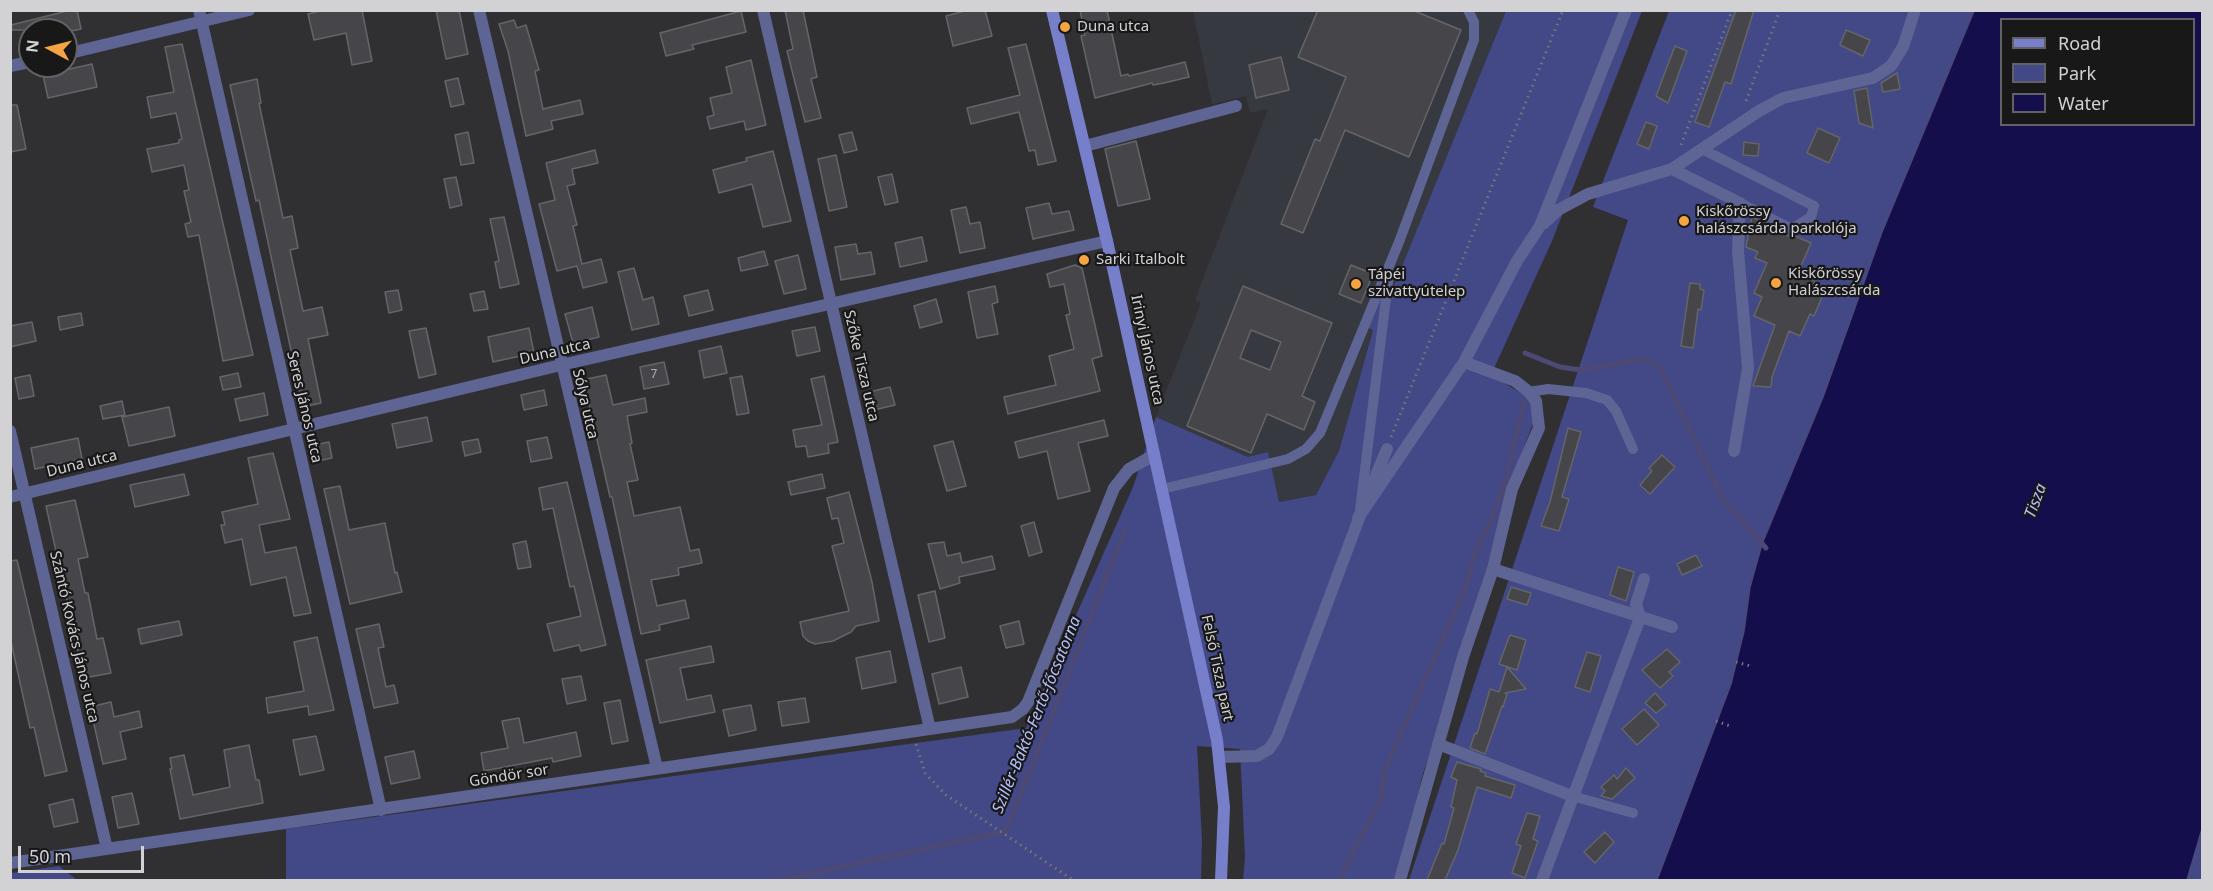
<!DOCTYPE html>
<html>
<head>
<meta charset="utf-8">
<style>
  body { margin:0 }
  #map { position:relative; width:2213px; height:891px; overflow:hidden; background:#303033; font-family:"Noto Sans",sans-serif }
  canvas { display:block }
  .frame { position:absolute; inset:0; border:12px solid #d2d2d4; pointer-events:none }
  .legend { position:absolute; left:2000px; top:18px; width:195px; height:108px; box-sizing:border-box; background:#181819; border:2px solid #626264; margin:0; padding:8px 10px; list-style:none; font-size:18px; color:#d2d2d4 }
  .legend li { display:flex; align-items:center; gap:12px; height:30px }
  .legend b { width:30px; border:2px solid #626264 }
  .north { position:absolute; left:18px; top:18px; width:60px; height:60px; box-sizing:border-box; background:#181819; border:2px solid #626264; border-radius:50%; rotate:277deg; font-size:16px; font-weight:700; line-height:24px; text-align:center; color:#d2d2d4 }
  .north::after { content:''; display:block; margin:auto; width:21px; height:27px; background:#f4a443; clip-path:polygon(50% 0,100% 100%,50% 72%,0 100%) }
  .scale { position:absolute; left:18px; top:846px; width:126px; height:27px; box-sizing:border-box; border:3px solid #d2d2d4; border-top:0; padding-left:8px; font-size:18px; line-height:21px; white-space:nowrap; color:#d2d2d4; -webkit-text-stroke:4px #181819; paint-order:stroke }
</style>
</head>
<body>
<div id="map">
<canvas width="2213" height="891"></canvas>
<div class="frame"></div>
<ul class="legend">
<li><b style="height:8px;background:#777fcb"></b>Road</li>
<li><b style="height:16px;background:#434887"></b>Park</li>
<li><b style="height:16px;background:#140e4c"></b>Water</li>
</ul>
<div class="north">N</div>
<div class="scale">50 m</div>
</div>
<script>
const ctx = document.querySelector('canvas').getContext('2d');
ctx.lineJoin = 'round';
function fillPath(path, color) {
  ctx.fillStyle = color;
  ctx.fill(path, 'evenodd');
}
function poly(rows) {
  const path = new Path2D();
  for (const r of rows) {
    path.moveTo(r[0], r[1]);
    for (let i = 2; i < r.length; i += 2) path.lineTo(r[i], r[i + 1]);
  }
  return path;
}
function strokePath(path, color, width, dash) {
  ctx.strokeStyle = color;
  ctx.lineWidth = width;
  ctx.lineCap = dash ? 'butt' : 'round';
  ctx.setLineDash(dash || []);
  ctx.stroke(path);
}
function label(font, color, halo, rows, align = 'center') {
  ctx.font = font + ' "Noto Sans",sans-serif';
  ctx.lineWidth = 4.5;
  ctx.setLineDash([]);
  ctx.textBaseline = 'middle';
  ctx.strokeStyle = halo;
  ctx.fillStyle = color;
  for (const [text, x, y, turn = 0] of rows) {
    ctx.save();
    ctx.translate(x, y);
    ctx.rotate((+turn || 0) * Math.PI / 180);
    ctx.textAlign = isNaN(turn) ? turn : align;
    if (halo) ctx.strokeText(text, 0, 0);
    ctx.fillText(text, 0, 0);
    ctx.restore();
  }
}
fillPath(poly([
  [1193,11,1506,11,1394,287,1360,323,1373,329,1339,451,1316,495,1279,502,1248,457,1156,417,1201,303,1195,300,1268,109,1250,113,1246,96,1212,104]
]), '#373941');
fillPath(poly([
  [1506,11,1642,11,1552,241,1491,375,1524,395,1533,405,1533,423,1508,490,1494,551,1440,725,1423,773,1410,831,1395,880,1243,880,1245,857,1240,749,1197,746,1202,840,1201,880,286,880,286,829,1026,728,1133,487,1156,417,1248,457,1268,452,1279,502,1316,495,1339,451,1373,330,1360,323,1378,280,1394,286],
  [1669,11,1974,11,1882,232,1823,397,1762,544,1750,587,1744,631,1731,684,1657,880,1409,880,1628,220,1593,207],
  [2202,829,2202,880,2187,880],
  [59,866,77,880,11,880,11,873]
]), '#434887');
const water = poly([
  [1974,11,2202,11,2202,829,2187,880,1657,880,1731,684,1744,631,1750,587,1762,544,1823,397,1882,232,1974,11],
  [2002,20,2194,20,2194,124,2002,124,2002,20]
]);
fillPath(water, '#140e4c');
strokePath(water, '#4d4975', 1.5);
strokePath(poly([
  [1525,353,1560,367,1581,370,1643,359,1659,366,1724,501,1766,548],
  [781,880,1006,831,1125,530],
  [1341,880,1354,849,1381,799,1384,772,1467,584,1474,555,1491,521,1507,476,1524,402]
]), '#4d4975', 5);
const building = poly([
  [71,10,77,10,81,29,66,32,66,30,12,30,11,25,71,10],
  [324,10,362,10,372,61,352,65,346,33,314,40,308,14,324,10],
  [436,10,459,10,468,54,446,59,436,10],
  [785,10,803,10,817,77,811,79,821,118,805,122,787,51,793,49,785,10],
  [968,10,985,10,992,36,953,46,946,16,968,10],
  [1080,10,1107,10,1121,76,1128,74,1129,76,1185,62,1189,77,1164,83,1153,85,1152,83,1095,98,1081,36,1085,35,1080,10],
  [1318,10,1412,10,1461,30,1409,157,1345,130,1303,233,1281,224,1315,139,1320,141,1346,77,1298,57,1318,10],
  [1736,10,1754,10,1731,84,1725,82,1709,127,1695,122,1736,10],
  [741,11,746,32,692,45,694,49,666,56,660,33,741,11],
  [514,20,517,28,526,25,539,70,535,71,543,109,580,100,583,114,551,121,553,129,526,136,508,51,499,24,514,20],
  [1846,30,1870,40,1863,56,1840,45,1846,30],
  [182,44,253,355,223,361,199,235,188,237,185,224,191,222,184,191,189,190,184,165,152,172,147,149,179,143,179,140,182,139,176,113,151,118,147,97,174,92,165,47,182,44],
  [1026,44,1056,161,1038,165,1035,150,1029,151,1019,112,971,124,967,108,1020,95,1008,48,1026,44],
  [1675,46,1687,51,1668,103,1656,96,1675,46],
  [1281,57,1289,90,1256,98,1249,65,1281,57],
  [751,60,766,125,746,130,744,121,710,129,707,117,714,115,710,98,732,93,726,67,751,60],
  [92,64,97,87,48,98,43,75,92,64],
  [1897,73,1900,89,1883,92,1881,83,1897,73],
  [458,78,464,104,451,107,445,81,458,78],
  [257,79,261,103,259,103,283,218,292,216,298,248,290,250,303,311,322,307,328,335,308,339,321,403,303,407,259,200,256,201,230,85,257,79],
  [1867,88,1873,128,1859,123,1854,91,1867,88],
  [10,105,17,105,26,149,10,152,10,105],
  [1646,122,1657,126,1649,149,1637,144,1646,122],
  [1818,128,1840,138,1829,163,1807,153,1818,128],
  [468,132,474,163,461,165,455,135,468,132],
  [852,132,857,150,844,153,839,135,852,132],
  [1136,141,1150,199,1118,206,1105,149,1136,141],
  [1744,142,1759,144,1758,156,1743,155,1744,142],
  [595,150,598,163,572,169,575,184,567,186,577,225,573,226,582,264,601,259,607,282,583,288,577,266,557,271,539,204,555,200,546,163,595,150],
  [773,151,791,221,763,227,752,184,719,193,713,170,747,161,746,158,773,151],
  [836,155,847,207,829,211,818,159,836,155],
  [892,174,898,202,885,205,878,177,892,174],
  [456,177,462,205,450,208,444,179,456,177],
  [1049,203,1052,214,1069,211,1074,230,1033,239,1026,208,1049,203],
  [966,207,970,224,980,222,985,248,960,253,951,210,966,207],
  [504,217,519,284,500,288,495,262,499,261,490,219,504,217],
  [1752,217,1789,236,1795,236,1811,243,1798,273,1815,281,1810,292,1822,297,1814,316,1810,314,1800,336,1789,331,1772,377,1771,387,1753,386,1775,325,1754,316,1762,297,1754,293,1767,263,1755,258,1758,252,1746,247,1752,217],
  [922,237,927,261,900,267,895,243,922,237],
  [856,244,858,254,871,252,875,274,841,280,835,247,856,244],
  [764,251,768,265,741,271,738,258,764,251],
  [798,255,806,289,784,294,775,261,798,255],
  [1075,265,1082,268,1102,356,1092,359,1100,391,1008,414,1004,397,1056,385,1049,356,1074,349,1066,315,1070,314,1064,284,1050,287,1047,274,1075,265],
  [1351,265,1373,274,1361,303,1339,294,1351,265],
  [634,268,643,300,653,297,659,324,632,330,618,272,634,268],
  [1690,283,1700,284,1700,289,1704,290,1701,310,1698,309,1693,348,1681,346,1690,283],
  [995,286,998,302,992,304,998,334,977,338,968,292,995,286],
  [1243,286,1332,323,1302,396,1315,402,1304,430,1267,414,1251,453,1187,426,1243,286],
  [1251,330,1281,342,1270,370,1240,358,1251,330],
  [398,290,402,310,389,313,385,292,398,290],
  [708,290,713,310,689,316,684,296,708,290],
  [484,291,488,309,474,311,470,294,484,291],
  [936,299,942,322,920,328,914,306,936,299],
  [592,307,599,337,573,343,565,314,592,307],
  [81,313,83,325,60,330,58,317,81,313],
  [32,322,36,341,10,347,10,326,32,322],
  [815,327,820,351,797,356,792,331,815,327],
  [426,328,436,374,419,378,409,331,426,328],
  [529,328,534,353,493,362,488,337,529,328],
  [721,346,727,373,704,378,699,351,721,346],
  [664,362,669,384,644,389,640,367,664,362],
  [238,373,241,387,223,390,220,377,238,373],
  [30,375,34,396,19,399,15,378,30,375],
  [606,375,613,405,645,398,647,412,627,416,632,443,630,444,638,480,627,482,634,516,680,507,690,551,699,549,702,563,678,568,679,575,651,580,657,606,685,600,689,618,659,625,660,630,641,634,612,497,610,497,589,404,587,405,582,380,606,375],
  [742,376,749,413,737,415,730,378,742,376],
  [824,376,838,442,828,444,829,453,808,457,806,446,796,447,793,430,822,425,811,379,824,376],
  [890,387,895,405,874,410,869,392,890,387],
  [544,390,547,405,524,410,521,395,544,390],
  [264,393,268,415,240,421,235,399,264,393],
  [122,401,125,415,103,419,100,406,122,401],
  [169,407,175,436,129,446,122,417,169,407],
  [427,417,432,441,397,448,392,424,427,417],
  [1104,420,1108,436,1078,443,1090,491,1058,499,1047,451,1019,458,1015,442,1104,420],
  [1568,428,1581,432,1562,497,1569,499,1559,531,1541,526,1550,502,1568,428],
  [547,437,552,458,531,462,527,441,547,437],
  [78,438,82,459,35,469,31,448,78,438],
  [478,439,481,452,465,456,462,442,478,439],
  [953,441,966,486,947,491,934,446,953,441],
  [329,442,332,458,318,461,314,445,329,442],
  [273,453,290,519,259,525,265,553,296,547,311,613,294,616,286,577,251,585,242,539,225,543,221,525,225,525,222,512,258,504,248,458,273,453],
  [1662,455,1675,467,1650,494,1640,485,1652,471,1649,468,1662,455],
  [184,474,189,495,135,507,130,485,184,474],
  [822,474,825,488,791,495,788,482,822,474],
  [567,482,606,645,581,651,579,645,554,651,547,624,581,616,574,586,570,587,553,508,543,510,539,488,567,482],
  [340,486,349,530,385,523,395,573,397,572,402,592,350,604,324,489,340,486],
  [849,492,872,582,879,621,856,626,851,632,833,641,815,644,808,641,803,636,800,622,849,611,832,546,844,543,838,518,832,519,827,498,849,492],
  [75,500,88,557,78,559,85,593,88,593,97,639,103,638,111,673,84,678,46,506,75,500],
  [1034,522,1042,552,1029,556,1021,526,1034,522],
  [526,541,531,567,518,569,513,544,526,541],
  [944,542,947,556,960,553,962,563,992,556,995,569,959,577,960,583,940,589,928,544,944,542],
  [1696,555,1702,566,1682,575,1677,564,1696,555],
  [17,560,67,771,45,776,34,727,30,728,10,637,10,561,17,560],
  [1618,567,1634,572,1626,601,1610,595,1618,567],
  [1511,587,1531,593,1527,605,1507,599,1511,587],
  [935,591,945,638,929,642,918,595,935,591],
  [179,621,182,635,141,644,138,629,179,621],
  [1019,621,1024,644,1006,648,1000,626,1019,621],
  [379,624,384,647,378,648,386,687,394,685,398,703,374,708,356,629,379,624],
  [1510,635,1526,640,1517,670,1499,664,1510,635],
  [317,637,334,710,309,715,308,706,268,713,266,698,304,691,294,642,317,637],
  [711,646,714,662,680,668,687,700,711,695,715,712,660,723,646,660,711,646],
  [1667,649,1680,662,1669,672,1673,676,1660,688,1642,670,1667,649],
  [890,651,896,682,862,689,856,658,890,651],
  [1587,652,1601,656,1590,692,1575,687,1587,652],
  [961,667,968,697,939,704,932,674,961,667],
  [1507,667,1526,689,1505,693,1507,694,1503,707,1502,706,1485,754,1470,748,1475,733,1477,734,1490,689,1499,692,1507,667],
  [581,676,586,700,567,704,562,679,581,676],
  [1655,693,1666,705,1656,713,1645,703,1655,693],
  [805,698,809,722,782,726,778,702,805,698],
  [620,700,628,741,612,744,604,703,620,700],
  [111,702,114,717,139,711,142,727,120,732,126,759,103,764,90,707,111,702],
  [751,705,756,730,729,736,723,710,751,705],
  [1644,709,1659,725,1637,745,1622,729,1644,709],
  [519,718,524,743,576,732,581,756,553,762,552,758,484,771,481,753,508,748,502,721,519,718],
  [316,736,324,770,300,775,293,740,316,736],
  [249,745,256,780,259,780,263,803,180,819,170,769,172,769,170,758,184,755,193,795,230,787,224,750,249,745],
  [414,751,420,778,391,784,385,757,414,751],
  [1457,762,1481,769,1480,771,1486,773,1485,776,1515,785,1511,798,1477,787,1458,850,1445,880,1427,880,1442,843,1444,844,1454,808,1451,807,1457,780,1451,777,1457,762],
  [1626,768,1635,778,1612,799,1601,796,1605,791,1601,787,1614,775,1617,779,1626,768],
  [132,793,139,824,118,828,112,797,132,793],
  [73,799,78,822,54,827,49,805,73,799],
  [1527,813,1540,816,1533,839,1538,841,1525,878,1512,873,1521,846,1516,844,1527,813],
  [1605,832,1614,842,1595,863,1584,852,1605,832]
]);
fillPath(building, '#46464a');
strokePath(building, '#646568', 1.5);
strokePath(poly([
  [1746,101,1780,10],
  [1681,145,1732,10],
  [1391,437,1563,10],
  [1736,662,1751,666],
  [1716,721,1733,727],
  [916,744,925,773,946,795,1073,880]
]), '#767679', 3, [1.5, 4.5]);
strokePath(poly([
  [1702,149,1814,206,1811,217,1792,229,1740,203],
  [1529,392,1548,389,1586,393,1607,400,1616,411,1633,449],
  [1162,489,1288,459,1306,449,1320,433,1399,242,1474,40,1474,22,1468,10],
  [1359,518,1389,274],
  [1572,796,1633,813]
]), '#5e6493', 10);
strokePath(poly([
  [199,10,381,810],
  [479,10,657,768],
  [763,10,930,729],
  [1085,146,1236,106],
  [1672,169,1740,203,1738,251,1748,368,1734,451],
  [1543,224,1558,210,1588,194,1672,169,1759,111,1783,98,1873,78,1891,66,1903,47,1915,10],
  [10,431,107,849],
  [1368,494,1387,449],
  [10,497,561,365,1107,241],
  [1358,518,1464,362,1517,261,1540,226,1626,10],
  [1493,569,1672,627],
  [1438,744,1572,796],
  [1220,757,1257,756,1269,749,1277,737,1361,513],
  [10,863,1012,717,1023,709,1028,702,1114,488,1129,469,1154,455],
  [1400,880,1463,657,1493,569,1512,489,1539,428,1536,401,1529,392,1515,381,1464,362],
  [1542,880,1640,618,1636,604,1644,579]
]), '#5e6493', 12);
strokePath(poly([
  [66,54,249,10],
  [10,66,30,62]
]), '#5e6493', 12);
strokePath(poly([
  [1052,10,1107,241,1217,740,1224,807,1221,880]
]), '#777fcb', 12);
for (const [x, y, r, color] of [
  [1065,27,6,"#f4a443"],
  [1684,221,6,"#f4a443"],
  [1084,260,6,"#f4a443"],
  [1776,283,6,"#f4a443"],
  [1356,284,6,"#f4a443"]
]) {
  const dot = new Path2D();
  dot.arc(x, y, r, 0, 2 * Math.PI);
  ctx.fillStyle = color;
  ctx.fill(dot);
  strokePath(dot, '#181819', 2);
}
label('12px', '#afafb2', null, [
  ["7",654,375]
]);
label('15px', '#d2d2d4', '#181819', [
  ["Duna utca",1077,27],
  ["Kiskőrössy",1696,212],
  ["halászcsárda parkolója",1696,229],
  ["Sarki Italbolt",1096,260],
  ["Kiskőrössy",1788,274],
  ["Halászcsárda",1788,291],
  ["Tápéi",1368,275],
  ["szivattyútelep",1368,292]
], 'left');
label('15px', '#d2d2d4', '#181819', [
  ["Irinyi János utca",1147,350,78],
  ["Duna utca",555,352,-13],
  ["Szőke Tisza utca",861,366,77],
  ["Sólya utca",585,404,77],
  ["Seres János utca",304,407,77],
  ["Duna utca",82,464,-14],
  ["Szántó Kovács János utca",74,637,77],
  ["Felső Tisza part",1217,668,78],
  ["Göndör sor",509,776,-9]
]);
label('italic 16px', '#b8c1fc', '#181819', [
  ["Tisza",2036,501,-70],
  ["Szillér-Baktó-Fertő-főcsatorna",1037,715,-68]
]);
</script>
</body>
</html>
